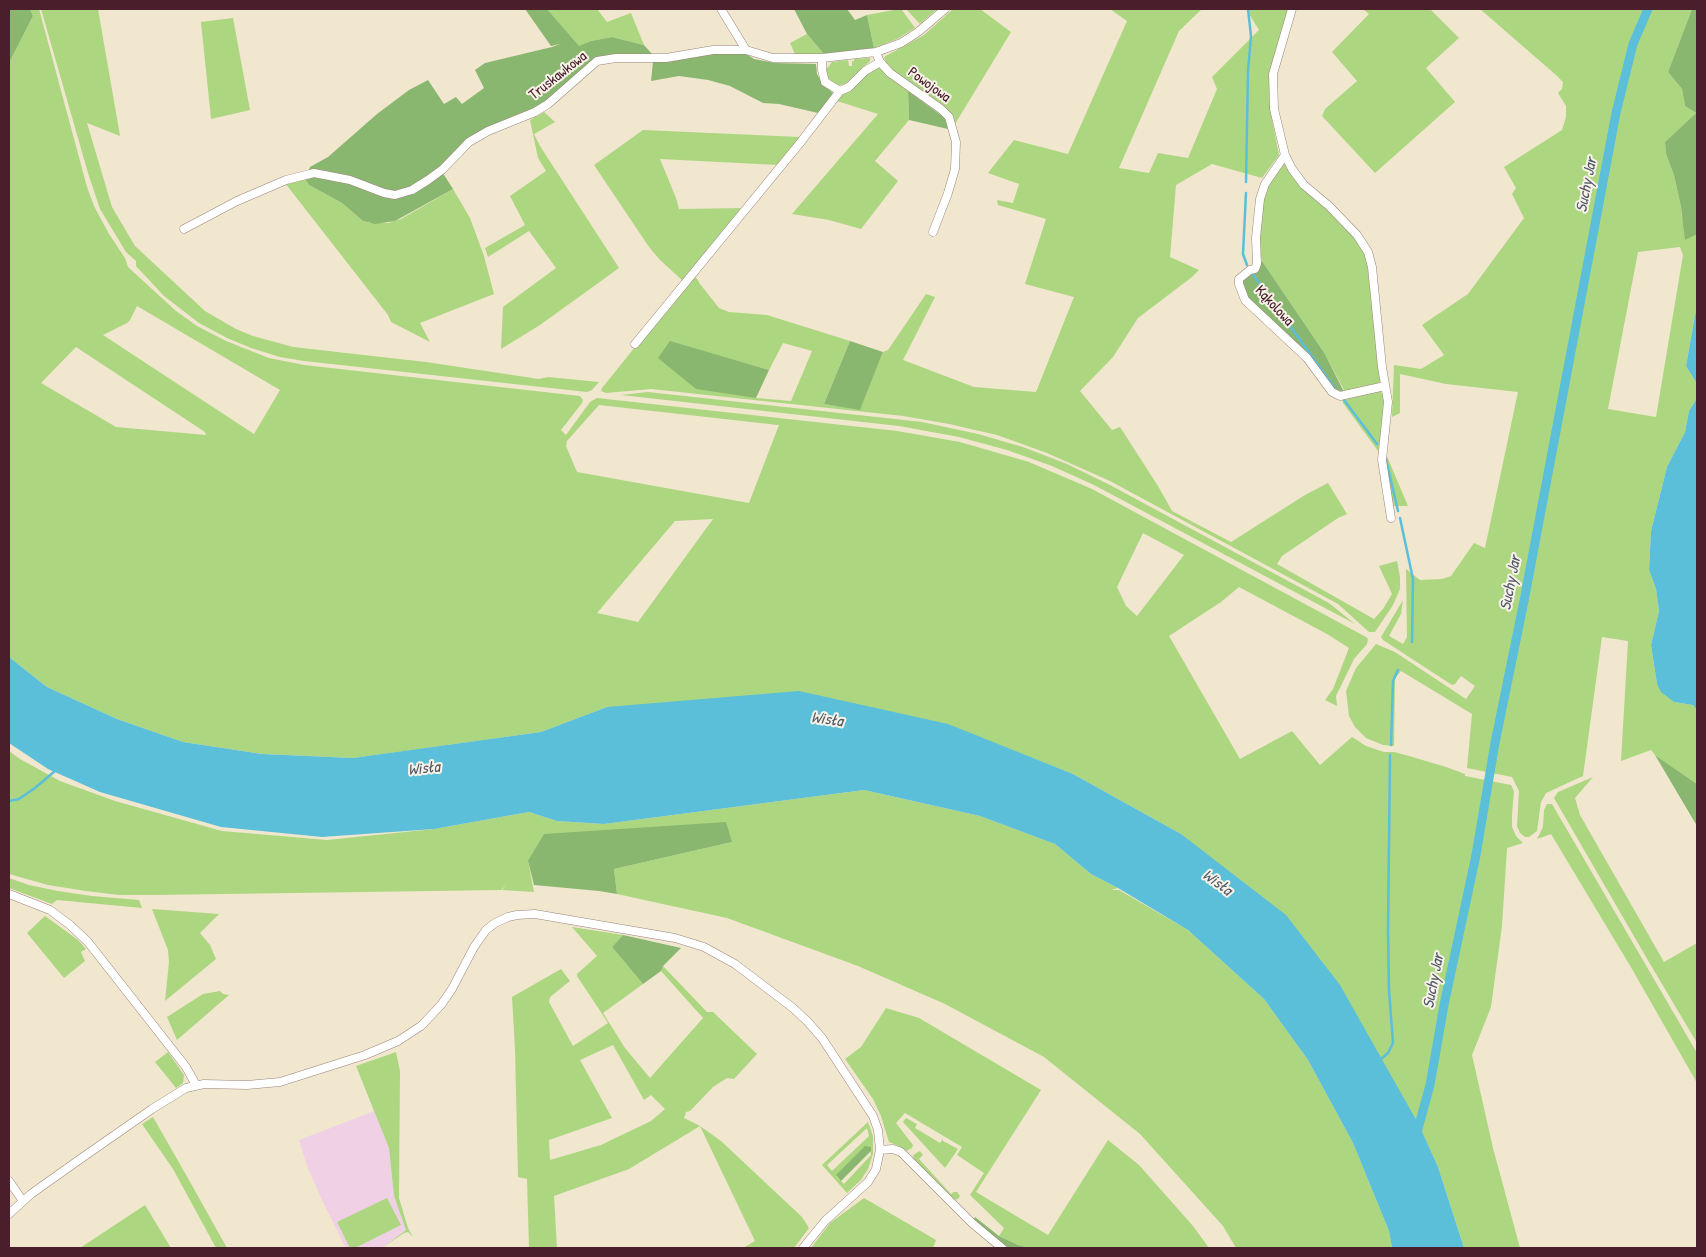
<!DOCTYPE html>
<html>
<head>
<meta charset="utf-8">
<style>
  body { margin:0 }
  #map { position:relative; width:1706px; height:1257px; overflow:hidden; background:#f0e7ce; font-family:"Patrick Hand",sans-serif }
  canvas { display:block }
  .frame { position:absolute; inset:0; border:10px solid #4a1f2b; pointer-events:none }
</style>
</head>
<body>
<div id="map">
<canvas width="1706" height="1257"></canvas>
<div class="frame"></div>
</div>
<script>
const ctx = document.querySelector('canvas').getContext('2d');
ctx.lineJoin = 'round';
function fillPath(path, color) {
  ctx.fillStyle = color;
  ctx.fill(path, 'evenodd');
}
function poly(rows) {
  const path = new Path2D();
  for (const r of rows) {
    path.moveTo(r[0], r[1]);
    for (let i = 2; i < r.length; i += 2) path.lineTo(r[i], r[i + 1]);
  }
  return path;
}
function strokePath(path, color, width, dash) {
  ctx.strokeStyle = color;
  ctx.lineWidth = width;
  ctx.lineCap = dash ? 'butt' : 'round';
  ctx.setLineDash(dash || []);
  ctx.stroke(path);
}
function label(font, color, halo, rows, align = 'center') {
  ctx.font = font + ' "Patrick Hand",sans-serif';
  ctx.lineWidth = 4;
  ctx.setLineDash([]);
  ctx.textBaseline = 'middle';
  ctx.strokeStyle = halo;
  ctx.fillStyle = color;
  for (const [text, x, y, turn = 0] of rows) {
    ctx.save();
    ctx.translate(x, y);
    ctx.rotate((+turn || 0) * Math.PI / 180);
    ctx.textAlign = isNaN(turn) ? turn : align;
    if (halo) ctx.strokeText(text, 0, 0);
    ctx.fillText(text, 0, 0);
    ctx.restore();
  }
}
fillPath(poly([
  [375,1111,389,1148,394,1196,406,1230,382,1248,346,1248,321,1198,307,1166,299,1140]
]), '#f0d0e5');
fillPath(poly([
  [30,9,39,9,87,187,94,206,109,234,125,258,128,267,176,311,197,326,226,341,269,358,304,365,580,396,583,400,582,403,561,430,566,435,590,402,597,398,897,431,960,442,1029,462,1092,489,1366,637,1368,639,1367,644,1354,659,1336,696,1337,706,1325,700,1333,689,1349,648,1327,634,1239,587,1221,602,1169,636,1240,759,1292,731,1320,765,1352,737,1366,746,1384,752,1394,752,1409,756,1446,767,1465,774,1465,776,1511,785,1514,791,1512,815,1512,827,1516,836,1523,843,1507,848,1502,926,1491,1007,1472,1055,1493,1148,1520,1248,1464,1248,1438,1167,1420,1128,1181,834,1073,774,948,725,607,707,541,732,405,751,353,758,262,754,183,742,117,719,47,687,9,657,9,63,33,16],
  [137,306,280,390,254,434,103,335,127,323,130,320],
  [76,347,205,432,206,435,116,427,41,383],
  [599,405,778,425,779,425,749,503,577,472,566,446,567,441],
  [713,519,638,622,597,613,675,521],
  [1143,533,1184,555,1137,616,1126,606,1117,587],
  [41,9,98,9,120,136,87,123,112,207,135,246,205,311,236,329,253,336,293,347,426,362,539,379,548,377,599,382,592,390,587,392,304,361,280,357,251,348,227,338,199,323,164,296,136,266,136,261,126,252,100,209,88,173],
  [547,9,597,9,607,22,631,13,644,45,612,37,591,41,579,47],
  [899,9,902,10,915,28,897,39,874,48,867,15],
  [906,9,937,9,920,24],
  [953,9,980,9,1011,32,955,124,942,106,887,66,884,57,924,35],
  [1110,9,1202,9,1179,31,1119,168,1149,173,1158,153,1188,158,1217,89,1212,77,1259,30,1246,9,1288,9,1269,80,1272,120,1279,155,1262,178,1212,164,1176,185,1170,257,1199,270,1192,277,1138,318,1113,357,1080,391,1112,430,1120,427,1158,486,1172,511,1231,542,1305,495,1328,483,1347,514,1338,518,1282,556,1277,564,1374,619,1383,609,1392,594,1379,566,1397,561,1400,577,1400,589,1393,605,1375,632,1369,632,1338,604,1110,481,1047,453,997,435,949,424,903,416,651,389,606,393,601,391,602,388,694,274,700,284,719,308,729,312,767,315,850,341,824,404,860,409,883,352,888,350,926,294,935,297,903,360,974,387,1036,392,1074,297,1025,284,1046,219,998,205,997,200,1013,203,1019,184,988,173,1014,140,1068,154,1127,21],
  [670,342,769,370,783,343,812,351,791,401,756,398],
  [1363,9,1430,9,1459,38,1426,68,1455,102,1375,173,1322,116,1325,109,1357,81,1332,52,1369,14],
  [1480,9,1692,9,1668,72,1682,89,1685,106,1696,113,1665,142,1666,154,1674,175,1681,207,1682,218,1697,234,1697,304,1686,366,1697,384,1697,398,1689,411,1685,432,1667,467,1651,531,1649,570,1656,589,1659,611,1651,645,1657,684,1674,702,1693,705,1697,710,1697,784,1655,755,1651,750,1621,761,1628,641,1602,637,1583,776,1546,793,1541,802,1537,831,1529,837,1525,837,1520,833,1517,826,1519,791,1512,777,1467,768,1472,714,1401,671,1395,678,1394,746,1383,745,1366,738,1355,727,1349,716,1346,691,1356,668,1376,644,1395,652,1466,699,1475,686,1461,676,1455,684,1452,685,1383,640,1381,637,1403,600,1401,614,1389,636,1403,644,1407,637,1406,569,1420,580,1442,579,1451,576,1474,543,1485,548,1518,392,1446,384,1400,374,1400,413,1392,417,1394,365,1421,369,1444,355,1422,325,1468,294,1524,218,1512,194,1516,188,1504,167,1562,130,1566,117,1566,106,1558,93,1562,89,1563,82,1556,75],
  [1680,247,1683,255,1656,417,1608,409,1638,252],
  [233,18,250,110,211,119,201,22],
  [807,34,824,54,795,54,790,43],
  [868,58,870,58,870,61,845,84,837,86,828,78,825,71,832,62,848,60,849,66,852,66,852,61,854,61,854,59],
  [877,66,908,91,909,120,875,161,898,181,861,229,829,220,792,214,878,114,837,101,841,95,850,91,867,74],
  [544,112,555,122,534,134,540,146,619,268,540,325,501,349,503,307,556,268,529,231,488,257,485,248,525,225,510,196,546,171,538,158,530,120],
  [643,130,800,137,778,165,660,159,676,198,679,209,744,208,683,281,660,260,649,247,594,165],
  [1283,162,1297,180,1347,227,1366,255,1382,382,1345,392,1325,354,1262,261,1258,241,1262,202,1267,185],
  [305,179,309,185,342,203,363,221,369,223,388,223,401,219,453,189,470,218,484,256,494,294,420,323,430,342,391,322,388,315,285,183],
  [1379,389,1384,397,1384,423,1378,451,1343,403,1342,398],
  [648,392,922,422,978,434,1023,447,1067,464,1110,485,1329,603,1355,624,1094,485,1052,466,1007,450,959,437,899,426,621,395],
  [1386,454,1408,506,1391,506,1384,456],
  [9,751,20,759,60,781,115,801,222,831,327,840,434,829,529,812,557,821,604,824,864,790,980,816,1055,844,1091,874,1118,888,1111,890,1119,890,1188,930,1264,999,1308,1060,1353,1143,1389,1231,1392,1248,1236,1248,1223,1226,1140,1134,1044,1057,945,1004,858,966,727,918,617,894,614,869,732,842,528,861,534,892,502,890,507,884,501,890,154,895,119,895,86,891,48,885,9,874],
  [1593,777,1575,798,1580,815,1664,962,1697,943,1697,1043,1646,957,1554,798,1558,792],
  [1547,804,1552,804,1697,1053,1697,1083,1632,969,1551,834,1537,839,1543,827,1544,810],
  [9,878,29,885,58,891,92,896,139,900,142,908,57,900,52,904,9,888],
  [152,909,219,914,200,933,210,945,216,959,165,1001,169,962,168,950],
  [45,916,78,940,86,949,81,952,85,961,64,978,27,933],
  [572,927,623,935,612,947,643,984,603,1013,625,1048,650,1078,703,1018,661,971,663,966,707,1012,713,1012,757,1054,734,1079,727,1078,713,1087,690,1111,686,1112,684,1118,700,1126,721,1141,802,1217,809,1228,794,1248,743,1248,755,1241,700,1126,629,1169,554,1196,557,1248,529,1248,527,1179,518,1177,515,1049,512,997,561,969,570,981,550,997,549,1002,573,1046,608,1023,577,976,577,974,597,956],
  [613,1045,644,1100,651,1095,665,1109,651,1121,601,1145,550,1160,549,1140,612,1118,580,1060],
  [220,991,223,994,229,995,177,1040,167,1017,203,994],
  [886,1008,919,1018,1041,1090,976,1192,1048,1235,1108,1140,1139,1165,1193,1226,1209,1248,1029,1248,1018,1245,999,1236,1004,1228,970,1195,984,1173,957,1155,962,1147,905,1113,896,1123,913,1145,912,1148,904,1152,899,1146,889,1142,881,1116,873,1099,845,1059,861,1047],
  [168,1052,184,1075,183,1083,176,1088,155,1062],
  [396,1052,400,1071,399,1198,408,1228,413,1237,408,1232,404,1233,382,1248,406,1230,394,1196,389,1148,356,1066],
  [153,1117,185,1173,227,1248,216,1248,173,1169,142,1124],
  [906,1118,917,1124,915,1128,940,1143,943,1139,943,1141,958,1149,945,1168,903,1122],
  [868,1122,873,1136,873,1154,868,1169,861,1180,847,1193,822,1165],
  [867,1128,869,1136,832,1171,827,1165],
  [870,1147,871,1155,844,1184,836,1176],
  [920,1151,923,1155,919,1159,951,1194,954,1192,957,1192,960,1196,958,1199,952,1200,914,1161,913,1155],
  [387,1198,401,1225,355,1248,350,1248,337,1222],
  [864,1198,936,1240,933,1248,811,1248,830,1223],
  [145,1205,171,1248,80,1248]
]), '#add681');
fillPath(poly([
  [9,9,30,9,33,16,9,63],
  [525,9,547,9,579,46,591,41,612,37,644,45,652,54,596,60,537,108,502,123,462,144,439,167,453,189,395,221,375,224,363,221,342,203,309,185,305,179,310,167,328,157,377,114,409,90,428,80,444,104,456,97,462,104,484,88,475,70,485,63,552,47,560,44,551,46],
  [794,9,847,9,855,20,867,15,874,48,824,54,807,34],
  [1692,9,1697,9,1697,234,1685,240,1681,207,1674,175,1666,154,1665,142,1696,113,1685,106,1682,89,1668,72],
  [729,52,745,53,754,59,775,63,816,64,817,74,822,83,834,94,818,113,779,104,763,103,730,86,708,80,679,76,651,81,653,62],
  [908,91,945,118,948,129,909,120],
  [1262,261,1325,354,1344,392,1334,389,1250,303,1240,279,1257,270],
  [670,341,769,370,756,398,696,389,658,358],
  [850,341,883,352,860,410,824,404],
  [1655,755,1697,784,1697,826],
  [726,822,732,842,614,869,617,894,599,891,534,885,528,861,544,834],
  [623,935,681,948,663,966,661,971,643,984,612,947],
  [865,1146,871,1147,871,1151,841,1181,836,1175],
  [975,1217,999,1236,1018,1245,1029,1248,1008,1248,973,1220]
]), '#8ab76f');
fillPath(poly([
  [1697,304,1697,384,1686,366],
  [1697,398,1697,710,1693,705,1674,702,1661,692,1657,684,1651,645,1659,611,1656,589,1649,570,1651,531,1667,467,1685,432,1689,411],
  [9,657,47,687,117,719,183,742,262,754,353,758,541,732,607,707,799,691,948,724,1073,774,1181,834,1286,915,1340,985,1419,1125,1438,1167,1464,1248,1392,1248,1389,1231,1353,1143,1308,1060,1264,999,1188,930,1118,888,1091,874,1055,844,980,816,864,790,604,824,557,821,529,812,434,829,322,837,221,827,100,792,48,769,9,743]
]), '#5bbfd9');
strokePath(poly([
  [1246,182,1248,71,1251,36,1248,9],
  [1246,193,1243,254,1247,265],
  [1252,273,1336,390],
  [1344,400,1377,444],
  [1385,455,1398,511],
  [1400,518,1413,579,1412,642],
  [1391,745,1393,681,1398,670],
  [9,801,19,799,35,788,55,771],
  [1381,1059,1388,1053,1393,1043,1389,990,1388,931,1390,755]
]), '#5bbfd9', 2.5);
strokePath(poly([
  [1416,1136,1430,1085,1444,1005,1476,855,1495,743,1524,601,1616,113,1633,44,1648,9]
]), '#5bbfd9', 9);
const minor = poly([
  [721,9,746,50],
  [1292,9,1273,74,1274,109,1285,155,1292,169,1304,185,1329,206,1357,235,1368,252,1372,267,1382,367,1388,402,1382,460,1391,518],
  [876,52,880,62,890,73,941,109,949,117,956,142,955,169,948,193,933,232],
  [822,58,822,70,825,82,840,91,849,87,865,71,880,62],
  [1285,155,1265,184,1260,199,1256,238,1257,264,1255,269,1250,270,1239,279,1239,284,1245,300,1307,358,1332,392,1340,396,1385,386],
  [184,229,237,201,286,180,314,173,350,180,384,193,395,195,412,190,428,180,443,169,469,142,488,131,535,112,548,104,597,61,616,58,666,58,713,50,746,50,773,58,822,58,876,52,901,43,918,32,945,9],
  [635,344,800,143,840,91],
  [9,894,50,910,70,925,88,942,186,1067,196,1085],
  [880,1150,893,1149,901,1152,972,1223,1002,1248],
  [9,1181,23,1201],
  [9,1214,31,1194,76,1162,152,1109,186,1088,204,1084,247,1085,280,1082,365,1055,398,1041,421,1026,441,1005,452,989,474,947,486,930,495,923,508,917,517,915,535,914,675,938,704,947,735,964,793,1008,807,1021,822,1038,873,1116,878,1130,880,1150,876,1169,868,1182,825,1221,803,1248]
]);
strokePath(minor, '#9d837c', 9);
strokePath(minor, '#fff', 8);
label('15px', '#4a1f2b', '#f7f3e8', [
  ["Truskawkowa",558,76,-38],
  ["Powojowa",929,85,36],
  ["Kąkolowa",1274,306,47]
]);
label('italic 16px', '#505768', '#f7f3e8', [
  ["Suchy Jar",1587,185,-79],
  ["Suchy Jar",1511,583,-79],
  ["Wisła",827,720,8],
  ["Wisła",424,769,-6],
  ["Wisła",1217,883,36],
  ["Suchy Jar",1434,981,-79]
]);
</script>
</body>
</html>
